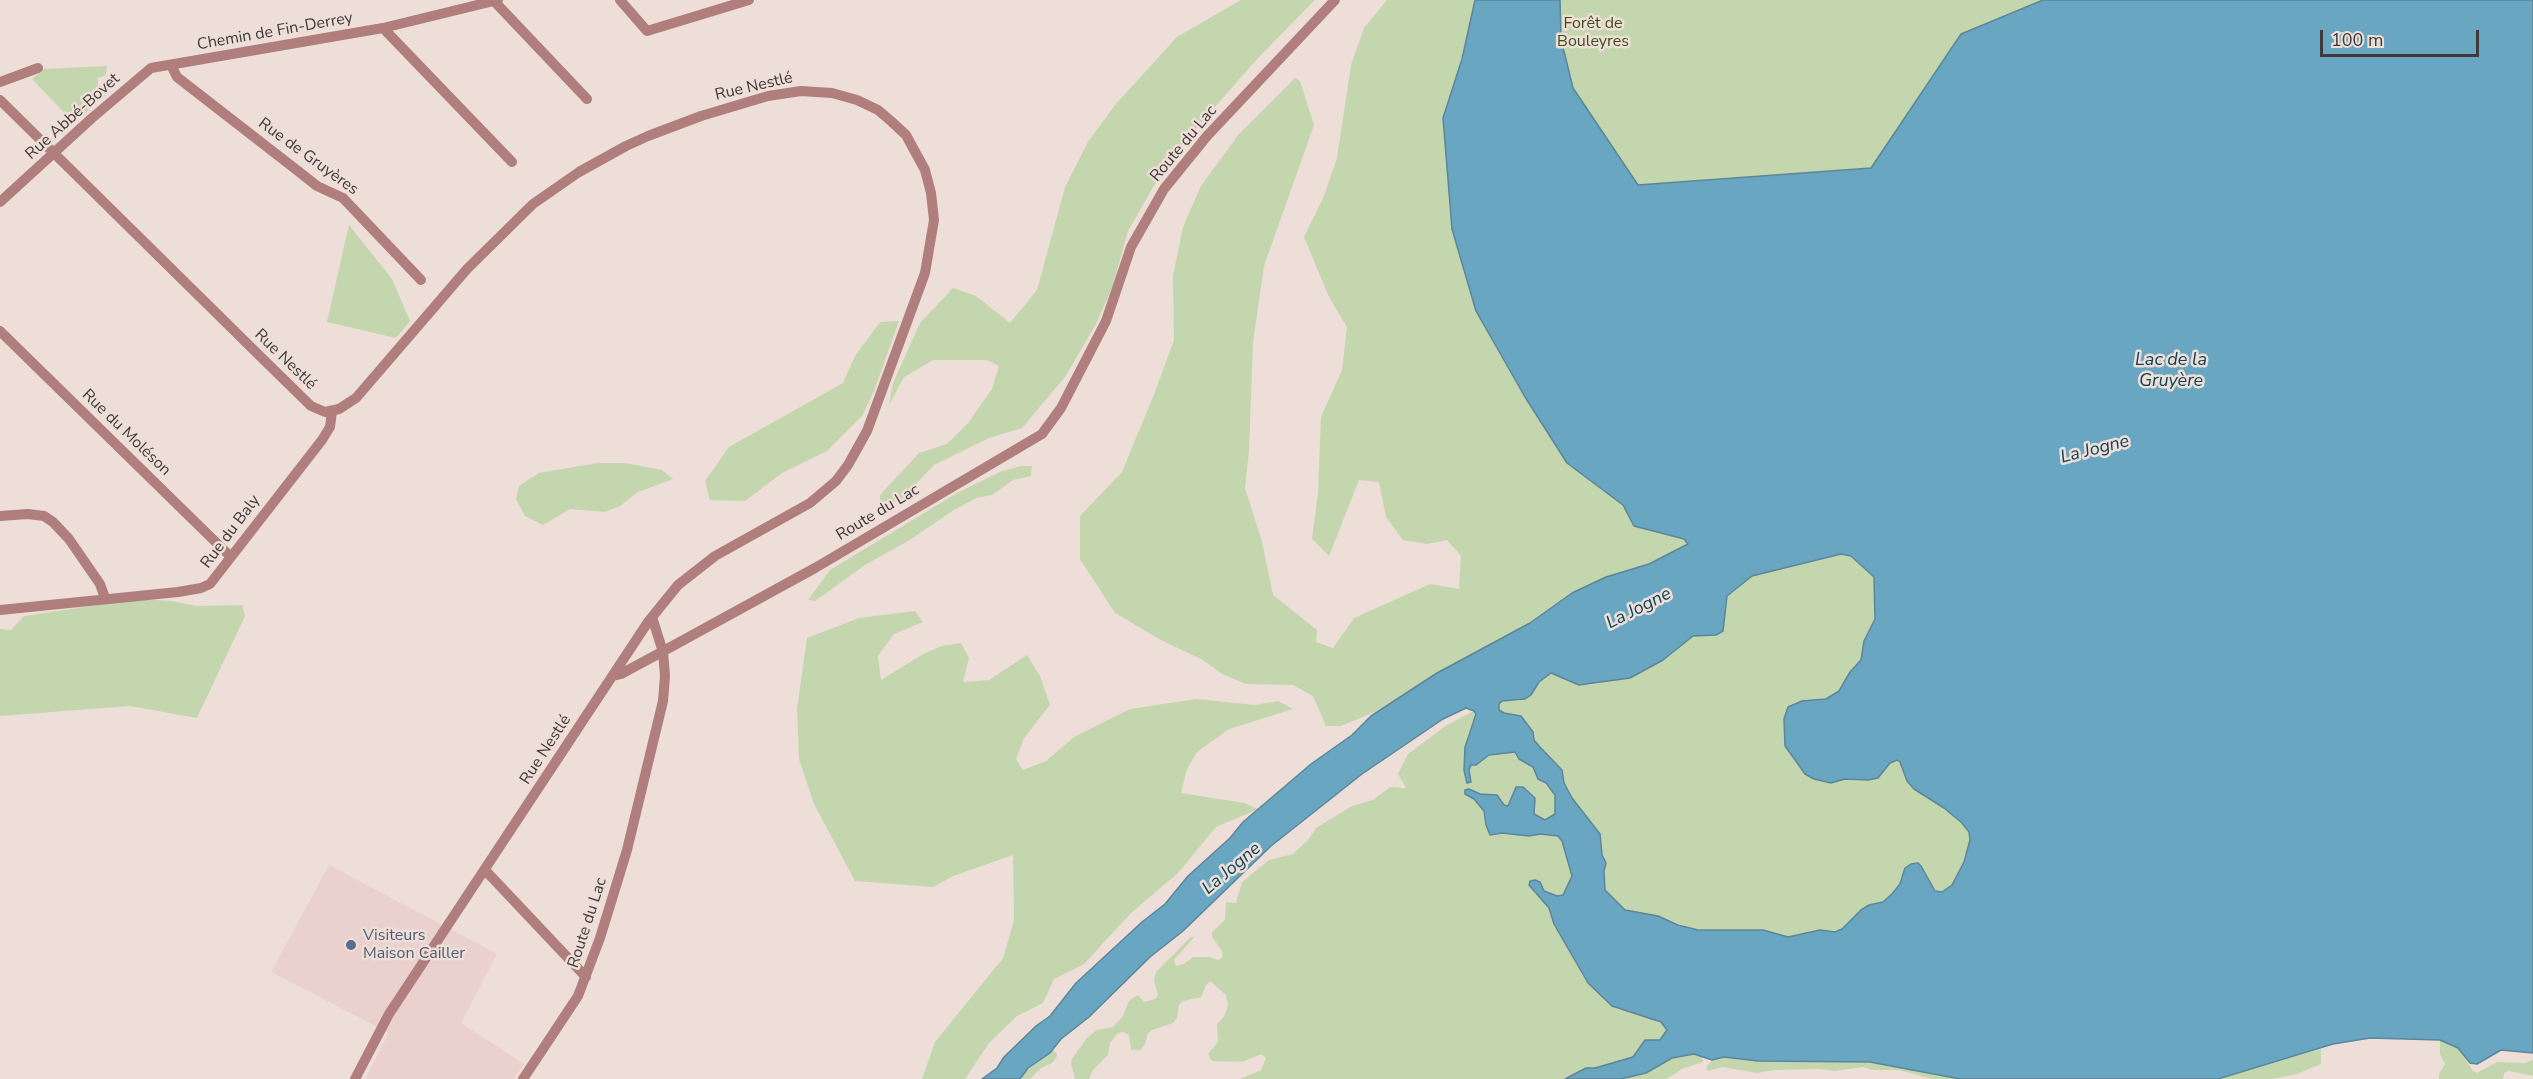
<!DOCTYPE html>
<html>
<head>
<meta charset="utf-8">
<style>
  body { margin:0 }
  #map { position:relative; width:2533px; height:1079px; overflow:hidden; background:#eeded8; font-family:"Nunito Sans",sans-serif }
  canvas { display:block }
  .scale { position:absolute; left:2320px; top:30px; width:159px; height:27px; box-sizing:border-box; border:3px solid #403a38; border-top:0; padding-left:8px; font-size:18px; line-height:21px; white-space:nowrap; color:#403a38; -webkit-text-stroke:4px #eeded8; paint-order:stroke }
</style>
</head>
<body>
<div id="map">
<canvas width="2533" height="1079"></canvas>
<div class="scale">100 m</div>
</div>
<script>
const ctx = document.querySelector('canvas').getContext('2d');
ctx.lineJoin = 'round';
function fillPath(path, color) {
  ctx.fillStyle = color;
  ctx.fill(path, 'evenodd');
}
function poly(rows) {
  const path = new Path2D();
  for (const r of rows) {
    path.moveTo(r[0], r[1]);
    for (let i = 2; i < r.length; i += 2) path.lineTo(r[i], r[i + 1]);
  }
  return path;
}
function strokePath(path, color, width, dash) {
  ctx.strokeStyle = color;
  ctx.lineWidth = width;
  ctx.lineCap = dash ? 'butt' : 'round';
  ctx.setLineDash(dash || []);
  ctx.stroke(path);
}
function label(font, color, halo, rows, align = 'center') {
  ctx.font = font + ' "Nunito Sans",sans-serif';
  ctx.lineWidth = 5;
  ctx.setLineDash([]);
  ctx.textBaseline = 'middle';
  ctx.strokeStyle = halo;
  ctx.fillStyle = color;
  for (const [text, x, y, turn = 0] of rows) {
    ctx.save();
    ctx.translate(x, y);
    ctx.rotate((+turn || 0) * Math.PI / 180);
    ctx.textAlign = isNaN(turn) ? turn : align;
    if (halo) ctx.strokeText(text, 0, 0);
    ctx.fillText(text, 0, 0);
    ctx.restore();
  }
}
fillPath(poly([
  [329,865,497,954,461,1023,524,1064,514,1079,365,1079,389,1033,271,972]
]), '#ebd1ce');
fillPath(poly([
  [1241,0,1315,0,1257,59,1179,148,1152,189,1128,231,1112,288,1096,324,1065,377,1022,428,989,438,934,465,903,498,880,508,880,495,919,453,947,444,968,423,992,389,999,366,987,360,933,360,904,377,889,405,893,383,920,323,953,288,976,296,1010,323,1037,290,1065,187,1088,142,1115,105,1177,37],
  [1387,0,1475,0,1462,59,1476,311,1525,397,1567,463,1623,505,1634,526,1684,539,1688,544,1649,564,1606,577,1572,593,1530,623,1437,673,1379,710,1341,726,1326,726,1313,696,1293,685,1246,684,1222,674,1203,660,1161,640,1115,613,1080,559,1080,516,1122,472,1153,397,1174,340,1173,276,1183,227,1201,186,1239,134,1295,78,1300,81,1314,125,1264,266,1253,342,1249,451,1245,488,1262,542,1273,595,1317,630,1316,642,1333,648,1354,618,1430,584,1459,589,1461,556,1447,540,1427,544,1403,540,1386,517,1379,482,1359,480,1329,556,1312,539,1318,493,1321,417,1342,370,1347,327,1329,297,1304,237,1324,196,1337,158,1351,65,1364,28],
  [1560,0,2043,0,1960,34,1871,168,1638,185,1573,88,1561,39],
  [107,66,106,75,98,78,98,91,105,91,105,96,74,123,32,79,44,69],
  [349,225,392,279,410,321,396,338,327,322],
  [899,321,874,391,862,416,827,451,782,473,745,501,710,500,705,481,729,447,843,383,855,356,880,322],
  [598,463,625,463,662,470,673,479,638,492,620,506,605,512,570,509,543,525,525,516,516,499,519,486,539,473],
  [1021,466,1032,466,1031,476,1013,480,992,495,976,498,954,510,908,541,865,565,815,601,808,600,830,570,957,493,1000,472],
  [1841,554,1850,556,1874,577,1875,619,1867,634,1861,660,1850,672,1839,691,1826,699,1802,701,1784,719,1784,735,1789,754,1805,774,1814,779,1831,783,1845,779,1868,780,1877,778,1890,763,1897,760,1900,762,1922,795,1944,808,1962,823,1969,832,1970,840,1964,862,1952,885,1942,892,1935,891,1923,872,1903,873,1900,884,1892,894,1883,902,1869,905,1861,910,1841,929,1835,932,1813,931,1787,937,1763,930,1706,931,1691,928,1658,916,1625,910,1605,890,1604,871,1606,863,1602,855,1600,834,1572,798,1564,783,1562,770,1539,746,1534,740,1533,732,1524,720,1510,713,1504,714,1499,710,1498,704,1502,701,1519,701,1531,695,1534,687,1551,673,1589,685,1630,678,1663,660,1693,636,1700,634,1727,596,1752,576],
  [138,599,172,601,196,606,242,605,245,616,197,718,130,706,0,716,0,629,11,630,24,616],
  [915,611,923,622,894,634,878,656,881,680,923,654,942,646,961,643,969,658,963,682,989,680,1027,655,1040,676,1050,705,1024,738,1016,759,1023,770,1046,761,1074,737,1130,709,1196,699,1255,705,1278,701,1293,709,1229,729,1197,752,1187,769,1181,793,1244,803,1258,809,1216,827,1178,873,1131,913,1084,964,1054,979,1043,1003,1017,1016,989,1043,965,1079,922,1079,935,1042,1003,958,1014,921,1013,855,953,876,933,887,855,881,814,804,799,759,797,709,807,638,859,618],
  [1474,711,1476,714,1468,733,1464,754,1467,783,1470,765,1489,755,1515,752,1519,759,1533,767,1535,774,1555,795,1555,815,1545,820,1534,814,1530,794,1523,787,1508,806,1504,805,1502,801,1490,794,1468,797,1474,799,1484,811,1486,825,1490,835,1502,833,1529,836,1540,834,1558,836,1562,841,1572,876,1563,895,1557,896,1544,891,1540,882,1535,880,1530,881,1529,885,1549,908,1554,924,1569,947,1583,977,1607,1002,1617,1009,1641,1014,1666,1026,1667,1030,1660,1040,1641,1046,1638,1052,1633,1057,1595,1068,1586,1068,1565,1079,1240,1079,1261,1070,1266,1058,1261,1054,1242,1062,1212,1061,1208,1054,1218,1042,1217,1024,1224,1017,1228,1005,1226,995,1210,981,1206,985,1201,997,1183,1001,1179,1005,1177,1018,1173,1023,1152,1030,1148,1033,1145,1044,1140,1050,1131,1050,1129,1035,1123,1032,1118,1033,1110,1043,1108,1055,1093,1070,1089,1079,1075,1079,1071,1063,1072,1059,1087,1038,1097,1030,1113,1027,1123,1016,1129,1001,1134,997,1138,995,1144,1002,1155,999,1158,995,1154,980,1156,972,1190,938,1195,936,1174,960,1176,966,1184,964,1193,957,1209,957,1219,960,1223,956,1222,951,1212,937,1212,932,1225,920,1226,902,1236,903,1242,882,1269,860,1293,854,1308,840,1316,828,1352,806,1373,800,1390,787,1406,788,1398,774,1408,754,1447,725],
  [2440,1040,2458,1048,2473,1071,2477,1073,2497,1062,2525,1063,2533,1060,2533,1076,2509,1071,2504,1073,2503,1079,2439,1079,2439,1074,2445,1064,2440,1054],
  [2321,1049,2321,1064,2297,1074,2272,1079,2218,1079],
  [1052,1051,1056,1052,1057,1056,1052,1063,1041,1068,1030,1079,1020,1079,1028,1068],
  [1694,1054,1702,1057,1703,1062,1682,1069,1667,1079,1621,1079,1646,1073,1672,1058],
  [1724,1057,1758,1061,1870,1062,1960,1079,1932,1079,1899,1070,1873,1070,1863,1067,1835,1071,1819,1069,1774,1070,1757,1073,1722,1067,1708,1071,1706,1068,1712,1060]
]), '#c4d6ad');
const water = poly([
  [1475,0,1560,0,1561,39,1573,88,1638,185,1871,168,1961,34,2043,0,2533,0,2533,1053,2501,1050,2477,1064,2470,1063,2458,1048,2440,1040,2370,1038,2333,1044,2218,1079,1960,1079,1870,1062,1758,1061,1724,1057,1712,1060,1694,1054,1672,1058,1646,1073,1621,1079,1565,1079,1586,1068,1595,1068,1633,1057,1645,1040,1660,1040,1667,1030,1661,1022,1612,1006,1588,983,1554,924,1549,908,1529,885,1530,881,1535,880,1540,882,1544,891,1557,896,1563,895,1572,876,1562,841,1558,836,1540,834,1529,836,1502,833,1490,835,1486,825,1484,811,1474,799,1465,794,1465,790,1469,789,1480,794,1497,795,1504,805,1508,806,1516,787,1523,787,1535,798,1534,814,1545,820,1555,814,1555,795,1546,783,1538,779,1533,767,1519,759,1515,752,1489,755,1476,765,1471,765,1469,770,1471,782,1467,783,1464,770,1465,747,1476,714,1474,711,1466,708,1443,719,1362,774,1271,846,1183,931,1150,957,1089,1017,1061,1039,1050,1053,1028,1068,1020,1079,982,1079,997,1068,1004,1057,1036,1026,1050,1016,1076,983,1142,922,1165,904,1188,876,1230,838,1243,822,1311,764,1352,735,1371,716,1437,673,1530,623,1572,593,1606,577,1649,564,1688,544,1684,539,1634,526,1623,505,1567,463,1525,397,1476,311,1452,229,1443,118,1462,59,1475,0],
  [1841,554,1851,556,1874,577,1875,619,1864,641,1861,660,1850,672,1839,691,1826,699,1802,701,1788,707,1784,719,1785,746,1805,774,1814,779,1831,783,1845,779,1868,780,1878,778,1890,763,1897,760,1900,762,1907,781,1914,789,1944,808,1962,823,1969,832,1970,840,1964,862,1952,885,1942,892,1935,891,1921,866,1918,863,1911,864,1905,868,1900,884,1892,894,1883,902,1869,905,1861,910,1842,929,1835,932,1820,930,1788,937,1763,930,1698,930,1678,925,1658,916,1625,910,1605,890,1604,871,1606,863,1602,855,1600,834,1572,798,1564,783,1562,770,1539,746,1534,740,1533,732,1521,716,1504,713,1499,710,1499,704,1502,701,1525,699,1531,695,1539,682,1551,673,1579,685,1630,678,1663,660,1693,636,1716,635,1723,631,1727,596,1752,576,1841,554]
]);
fillPath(water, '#68a6c2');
strokePath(water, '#5c8699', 1.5);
strokePath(poly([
  [620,0,647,31,749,0],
  [494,1,587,99],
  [383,28,512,162],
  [171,65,177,77,298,171,317,186,343,198,421,280],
  [0,82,38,68],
  [0,100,267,363,311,406,325,412,339,409,356,398,467,269,533,204,579,172,626,146,648,136,701,116,768,96,801,91,832,93,857,100,878,110,892,122,906,135,925,170,931,193,934,220,925,273,867,431,848,465,836,481,810,503,715,556,678,585,648,622,389,1014,355,1079],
  [0,202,92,118,151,68,383,28,498,0],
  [0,331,231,557],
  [0,516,28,514,44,516,53,522,69,539,100,584,105,598],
  [0,610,178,592,201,588,210,584,322,440,330,427,332,411],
  [613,676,621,674,658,654,815,568,1042,434,1061,408,1106,321,1131,247,1164,189,1207,136,1335,0],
  [485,870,586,977],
  [523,1079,578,996,600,938,627,850,663,701,665,676,663,652,652,617]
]), '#af7e7d', 10);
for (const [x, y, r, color] of [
  [351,945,6,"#5c6f8a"]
]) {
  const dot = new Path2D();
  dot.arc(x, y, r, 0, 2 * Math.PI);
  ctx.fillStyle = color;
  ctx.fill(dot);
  strokePath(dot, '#eeded8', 2);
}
label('16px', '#3b5017', '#eeded8', [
  ["Forêt de",1593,24],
  ["Bouleyres",1593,42]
]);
label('16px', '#403a38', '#eeded8', [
  ["Chemin de Fin-Derrey",275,32,-10],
  ["Rue Nestlé",754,87,-13],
  ["Rue Abbé-Bovet",73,117,-42],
  ["Route du Lac",1184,144,-50],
  ["Rue de Gruyères",308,157,36],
  ["Rue Nestlé",285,360,44],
  ["Rue du Moléson",126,433,44],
  ["Route du Lac",878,513,-31],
  ["Rue du Baly",231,532,-53],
  ["Rue Nestlé",546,750,-57],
  ["Route du Lac",588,923,-72]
]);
label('16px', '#4e5e75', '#eeded8', [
  ["Visiteurs",363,936],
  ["Maison Cailler",363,954]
], 'left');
label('italic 18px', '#0e4458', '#eeded8', [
  ["Lac de la",2171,361],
  ["Gruyère",2171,382],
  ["La Jogne",2095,450,-14],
  ["La Jogne",1639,609,-27],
  ["La Jogne",1232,869,-40]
]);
</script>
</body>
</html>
